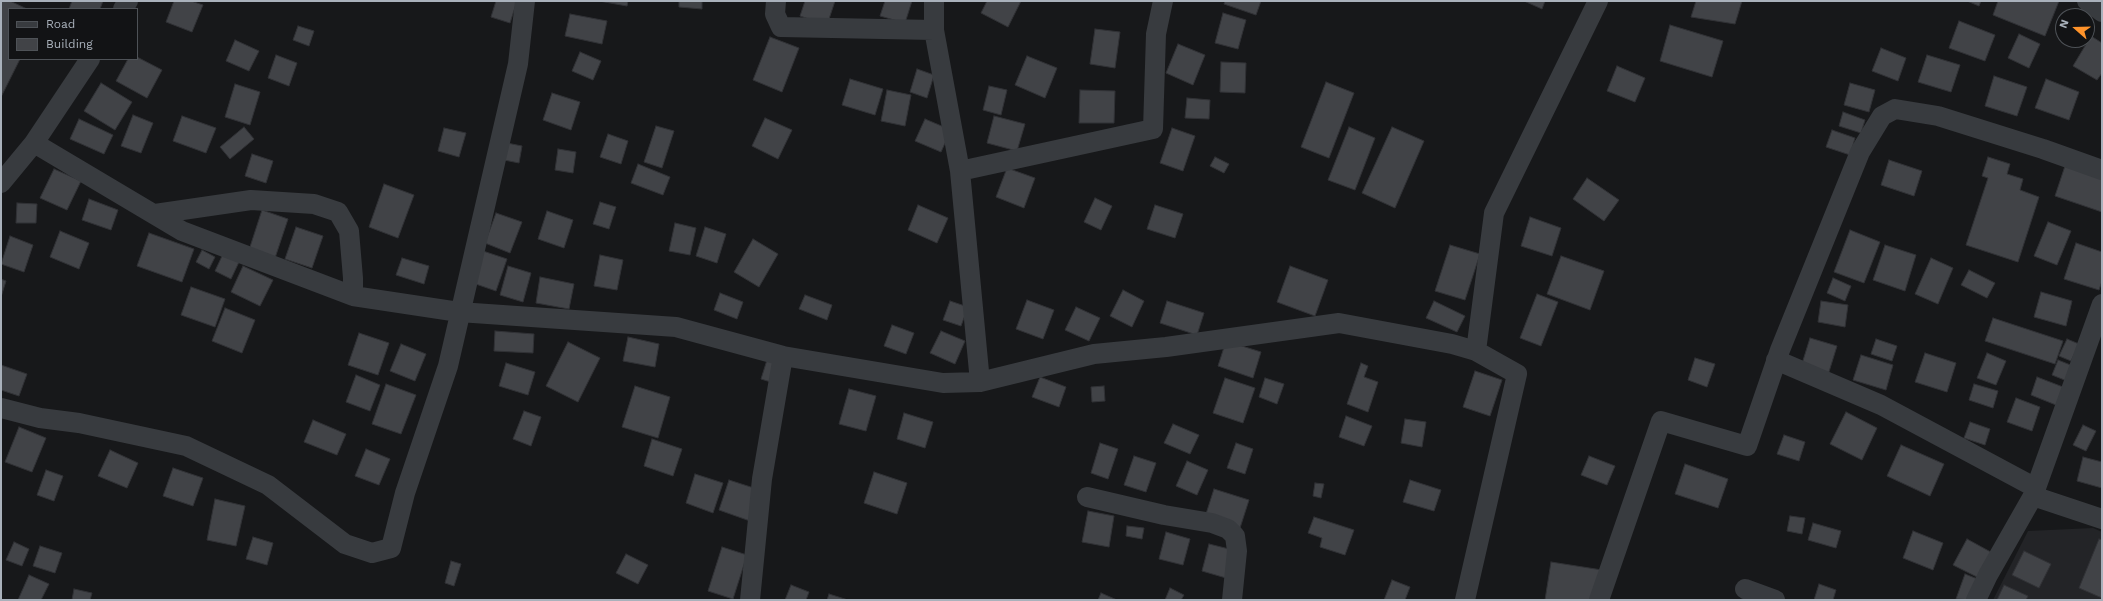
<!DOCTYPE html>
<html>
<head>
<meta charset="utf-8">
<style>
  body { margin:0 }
  #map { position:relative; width:2103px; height:601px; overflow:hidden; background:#17181a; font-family:"Work Sans",sans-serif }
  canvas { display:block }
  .frame { position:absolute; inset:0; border:2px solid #a9b1bb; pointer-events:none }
  .legend { position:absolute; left:8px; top:8px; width:130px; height:52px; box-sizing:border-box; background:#121315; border:1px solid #4e5257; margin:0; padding:5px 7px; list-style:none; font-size:12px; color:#a9b1bb }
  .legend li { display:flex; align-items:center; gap:8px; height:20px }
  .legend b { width:20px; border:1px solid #4e5257 }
  .north { position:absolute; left:2055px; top:8px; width:40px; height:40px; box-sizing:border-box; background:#121315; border:1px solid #4e5257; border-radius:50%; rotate:290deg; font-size:11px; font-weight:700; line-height:16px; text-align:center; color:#a9b1bb }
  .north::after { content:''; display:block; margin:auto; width:14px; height:18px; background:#ff932a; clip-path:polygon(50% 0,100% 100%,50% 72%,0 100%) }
</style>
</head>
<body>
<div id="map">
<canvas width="2103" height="601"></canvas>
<div class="frame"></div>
<ul class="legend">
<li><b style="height:5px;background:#383b3f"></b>Road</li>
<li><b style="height:11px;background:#414347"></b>Building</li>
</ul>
<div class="north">N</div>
</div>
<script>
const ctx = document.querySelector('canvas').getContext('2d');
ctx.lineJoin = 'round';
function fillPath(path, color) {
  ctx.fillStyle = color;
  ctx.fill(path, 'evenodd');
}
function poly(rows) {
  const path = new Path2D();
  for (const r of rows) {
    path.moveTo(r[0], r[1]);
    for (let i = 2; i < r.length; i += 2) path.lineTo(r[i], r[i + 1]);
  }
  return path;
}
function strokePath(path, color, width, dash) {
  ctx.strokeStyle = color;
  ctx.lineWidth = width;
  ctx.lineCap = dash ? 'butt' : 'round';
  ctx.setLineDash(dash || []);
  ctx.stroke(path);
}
fillPath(poly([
  [2093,528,2102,532,2102,600,1993,600,2028,531]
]), '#232427');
const building = poly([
  [1,1,10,1,27,9,9,9,9,59,20,59,1,97,1,1],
  [72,1,103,1,100,9,69,9,72,1],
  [174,1,191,1,203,5,192,32,166,22,174,1],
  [496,1,517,1,510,23,491,17,496,1],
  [599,1,628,1,627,6,599,1],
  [679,1,702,1,702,9,679,7,679,1],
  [805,1,835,1,827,25,800,16,805,1],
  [885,1,912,1,905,23,880,16,885,1],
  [987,1,1021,1,1008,27,981,13,987,1],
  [1225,1,1261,1,1256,15,1224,4,1225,1],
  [1524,1,1545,1,1542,9,1524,1],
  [1696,1,1742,1,1735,24,1691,17,1696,1],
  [1967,1,1981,1,1979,6,1967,1],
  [1998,1,2059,1,2045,36,1993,15,1998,1],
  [1223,13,1246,20,1238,49,1215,43,1223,13],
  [570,14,607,21,602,44,565,36,570,14],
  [1959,21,1995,35,1985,61,1949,48,1959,21],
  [1670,25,1723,41,1712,77,1660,61,1670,25],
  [298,26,314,31,309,46,293,40,298,26],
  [1095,29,1120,32,1115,68,1090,64,1095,29],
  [2019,34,2040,44,2029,68,2008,58,2019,34],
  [2091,36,2102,43,2102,73,2097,80,2073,66,2091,36],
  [770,37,799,48,782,92,753,80,770,37],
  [235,40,259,51,249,71,226,61,235,40],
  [1178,44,1205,55,1193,85,1166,73,1178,44],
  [1881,48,1906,58,1898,81,1872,71,1881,48],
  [580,52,601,61,593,80,572,71,580,52],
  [276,55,297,63,289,86,268,78,276,55],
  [1927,55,1960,65,1951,92,1918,82,1927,55],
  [1027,56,1057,68,1045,98,1015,85,1027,56],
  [137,57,162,70,147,98,116,81,128,59,137,59,137,57],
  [1221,62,1246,63,1245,93,1220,92,1221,62],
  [1617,66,1645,78,1635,102,1607,91,1617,66],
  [917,69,934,75,927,98,910,92,917,69],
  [1994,76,2027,87,2017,116,1985,106,1994,76],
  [850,79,883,89,875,115,842,105,850,79],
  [2046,79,2079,92,2069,120,2035,108,2046,79],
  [1326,82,1354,93,1329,158,1301,147,1326,82],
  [101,83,132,102,115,130,84,111,101,83],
  [1850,83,1875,90,1869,112,1844,105,1850,83],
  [235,84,260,92,250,125,225,117,235,84],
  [989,86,1007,90,1001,115,983,110,989,86],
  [887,90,911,95,905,126,881,121,887,90],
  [1080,90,1115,91,1114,123,1079,123,1080,90],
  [552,93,580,102,571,130,543,120,552,93],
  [1187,98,1210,100,1209,119,1185,118,1187,98],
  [1843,112,1865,120,1861,133,1839,126,1843,112],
  [133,115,153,123,141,153,121,146,133,115],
  [182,116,216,128,206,153,173,141,182,116],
  [994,116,1025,124,1017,151,987,143,994,116],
  [765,118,792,130,778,159,752,146,765,118],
  [79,119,113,135,104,154,70,139,79,119],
  [925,119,951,130,941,152,915,141,925,119],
  [656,126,674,131,662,168,644,162,656,126],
  [244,127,254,139,230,159,220,147,244,127],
  [1349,127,1375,138,1355,190,1328,180,1349,127],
  [1392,127,1424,141,1395,208,1362,193,1392,127],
  [444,128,466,133,459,157,438,151,444,128],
  [1172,128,1195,136,1183,171,1160,163,1172,128],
  [1832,130,1855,138,1850,155,1826,147,1832,130],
  [608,134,628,141,621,164,600,157,608,134],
  [502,142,522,146,519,163,499,159,502,142],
  [558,149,576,152,573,173,555,170,558,149],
  [252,154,273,161,266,183,245,176,252,154],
  [1215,157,1229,164,1224,173,1210,166,1215,157],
  [1988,157,2010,164,2007,174,2023,179,2020,190,2039,197,2018,262,1966,245,1988,178,1982,176,1988,157],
  [1889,160,1922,171,1914,196,1881,185,1889,160],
  [638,164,670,177,663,195,631,183,638,164],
  [2065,166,2102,178,2102,212,2055,196,2065,166],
  [1007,168,1035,178,1024,208,996,197,1007,168],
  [54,169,81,181,67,210,40,198,54,169],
  [1587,178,1619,200,1604,221,1573,199,1587,178],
  [384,184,414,195,398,238,369,227,384,184],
  [1095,198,1112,206,1101,230,1084,222,1095,198],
  [89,199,118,210,111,230,82,220,89,199],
  [600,202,616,207,609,229,593,224,600,202],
  [17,203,37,204,36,223,16,223,17,203],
  [918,205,948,218,937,243,908,230,918,205],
  [1155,205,1183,214,1175,238,1147,229,1155,205],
  [262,210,288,219,275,258,249,250,262,210],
  [547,211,573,220,564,248,538,239,547,211],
  [496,213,522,222,510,253,485,243,496,213],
  [1530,217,1561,228,1552,256,1521,246,1530,217],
  [2048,222,2071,231,2057,265,2034,256,2048,222],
  [675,223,696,228,690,255,669,251,675,223],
  [296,227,323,236,312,268,285,259,296,227],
  [705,227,726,234,717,263,696,256,705,227],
  [1850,230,1880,242,1864,283,1834,272,1850,230],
  [60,231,89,243,79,269,50,257,60,231],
  [149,233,194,249,182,282,137,266,149,233],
  [10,236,33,245,24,272,1,264,10,236],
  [753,239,778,254,759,287,734,272,753,239],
  [2076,243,2102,252,2102,281,2099,290,2064,279,2076,243],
  [1450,245,1480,254,1465,300,1435,291,1450,245],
  [1885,245,1916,255,1905,291,1873,280,1885,245],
  [202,250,215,257,209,269,196,262,202,250],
  [480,250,507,259,496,291,470,282,480,250],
  [223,254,239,262,231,279,215,271,223,254],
  [600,255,623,260,617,290,594,286,600,255],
  [1561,256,1604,271,1590,310,1547,294,1561,256],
  [402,258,429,266,424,284,396,275,402,258],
  [1931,258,1953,268,1938,304,1915,294,1931,258],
  [243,266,273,280,260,306,231,292,243,266],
  [508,266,531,273,523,302,500,295,508,266],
  [1290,266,1328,280,1315,316,1277,302,1290,266],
  [1969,270,1995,283,1987,298,1961,285,1969,270],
  [540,277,574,284,569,309,536,303,540,277],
  [1833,278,1851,286,1845,301,1827,293,1833,278],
  [1,279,6,281,1,297,1,279],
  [191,287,225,299,215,327,181,315,191,287],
  [1123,290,1144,301,1132,327,1110,316,1123,290],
  [2041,292,2072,301,2066,326,2034,317,2041,292],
  [720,293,743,302,737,319,714,310,720,293],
  [1537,294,1558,302,1541,346,1520,338,1537,294],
  [805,295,832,305,827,320,799,309,805,295],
  [1027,300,1054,310,1043,339,1016,329,1027,300],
  [950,301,968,307,961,326,943,320,950,301],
  [1167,301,1204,313,1197,335,1160,323,1167,301],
  [1434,301,1465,316,1457,332,1426,318,1434,301],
  [1821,301,1848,305,1845,327,1818,322,1821,301],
  [1076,307,1100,318,1089,341,1065,330,1076,307],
  [225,308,255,320,242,353,212,341,225,308],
  [1993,318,2063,341,2055,364,1985,341,1993,318],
  [892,325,914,333,906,354,884,346,892,325],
  [495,331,534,334,533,353,494,351,495,331],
  [941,331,965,341,955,364,930,353,941,331],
  [359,333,389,343,378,375,348,365,359,333],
  [628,337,659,344,655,367,623,361,628,337],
  [1810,338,1837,346,1828,375,1801,367,1810,338],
  [1876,339,1897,346,1892,361,1871,354,1876,339],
  [2067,339,2079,344,2071,361,2059,356,2067,339],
  [1226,341,1261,352,1253,378,1218,366,1226,341],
  [568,342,600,358,578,402,546,386,568,342],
  [401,344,426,354,415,381,390,371,401,344],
  [1925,353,1956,363,1947,392,1915,382,1925,353],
  [1987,353,2006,361,1996,385,1977,378,1987,353],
  [1861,355,1893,365,1886,390,1853,380,1861,355],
  [1695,358,1715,364,1707,387,1688,380,1695,358],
  [767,360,779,364,774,383,761,379,767,360],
  [2058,360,2073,366,2067,381,2052,375,2058,360],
  [506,363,535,372,528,395,499,386,506,363],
  [1361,363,1368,366,1364,377,1378,382,1368,412,1347,404,1361,363],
  [1,365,27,374,19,396,1,390,1,365],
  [1475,371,1502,380,1490,416,1463,407,1475,371],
  [356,375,380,385,370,411,346,402,356,375],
  [1040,377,1066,387,1059,407,1032,397,1040,377],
  [2037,377,2063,387,2056,405,2031,395,2037,377],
  [1225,378,1255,388,1243,423,1213,413,1225,378],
  [1265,378,1284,384,1277,404,1259,397,1265,378],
  [386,384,416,395,401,434,372,424,386,384],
  [1974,384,1998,391,1993,408,1969,400,1974,384],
  [635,386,670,397,658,438,622,427,635,386],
  [1104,386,1105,401,1092,402,1091,387,1104,386],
  [849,389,876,396,866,431,839,424,849,389],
  [2016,398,2040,407,2032,431,2007,422,2016,398],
  [524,411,541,417,531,446,513,439,524,411],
  [1846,412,1877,428,1862,460,1830,444,1846,412],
  [904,413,933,422,925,448,897,439,904,413],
  [1346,416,1372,426,1364,446,1339,437,1346,416],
  [1405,419,1426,422,1422,447,1401,443,1405,419],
  [313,420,346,434,337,455,304,442,313,420],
  [1970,422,1990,429,1985,445,1964,438,1970,422],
  [1173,424,1199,435,1190,454,1164,443,1173,424],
  [2083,425,2096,431,2086,451,2073,445,2083,425],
  [19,427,46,438,32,472,5,462,19,427],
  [1784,435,1805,442,1799,461,1777,454,1784,435],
  [652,439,682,449,673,476,644,466,652,439],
  [1100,443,1118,449,1108,479,1091,473,1100,443],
  [1236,443,1253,449,1245,474,1227,468,1236,443],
  [1901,445,1944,464,1930,496,1887,476,1901,445],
  [366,449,390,459,379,485,355,476,366,449],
  [110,450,138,463,127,488,98,476,110,450],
  [1134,456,1156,463,1146,492,1124,485,1134,456],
  [1589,456,1615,466,1607,485,1581,475,1589,456],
  [2083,457,2102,462,2102,488,2077,481,2083,457],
  [1187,461,1208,470,1197,495,1176,486,1187,461],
  [1685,464,1728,479,1718,508,1675,494,1685,464],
  [173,468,203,478,193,506,163,496,173,468],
  [46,470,63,476,54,501,37,495,46,470],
  [874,472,907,483,897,514,864,503,874,472],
  [695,474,723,483,713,513,686,503,695,474],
  [729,480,760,490,750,521,719,510,729,480],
  [1410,480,1441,490,1434,511,1403,502,1410,480],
  [1315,483,1324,484,1321,498,1313,496,1315,483],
  [1214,489,1249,500,1240,528,1205,517,1214,489],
  [215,499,245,506,236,546,207,540,215,499],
  [1088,511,1114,516,1109,547,1082,542,1088,511],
  [1790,516,1805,518,1802,534,1787,531,1790,516],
  [1314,517,1354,530,1345,555,1320,547,1322,538,1308,533,1314,517],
  [1813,523,1841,531,1836,548,1808,540,1813,523],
  [1127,526,1144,528,1142,539,1126,536,1127,526],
  [1913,531,1943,543,1933,570,1903,558,1913,531],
  [1166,532,1190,539,1183,565,1159,559,1166,532],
  [253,537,273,543,267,565,246,559,253,537],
  [1967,539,1998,556,1985,581,1953,565,1967,539],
  [2099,539,2102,540,2102,598,2079,588,2099,539],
  [14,542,29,549,22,566,6,560,14,542],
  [1209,544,1237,551,1226,578,1202,571,1209,544],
  [40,546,62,553,55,573,33,566,40,546],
  [722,547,747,555,733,599,708,591,722,547],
  [2024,551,2051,564,2039,588,2012,575,2024,551],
  [626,554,648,565,638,584,616,573,626,554],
  [451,561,461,564,454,586,445,583,451,561],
  [1551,562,1602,570,1597,600,1545,600,1551,562],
  [1965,574,1980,580,1973,600,1956,599,1965,574],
  [29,575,49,584,41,600,18,600,29,575],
  [1392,580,1410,587,1405,600,1384,600,1392,580],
  [1819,584,1836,590,1833,600,1814,600,1819,584],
  [791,585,809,592,806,600,785,600,791,585],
  [2004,585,2028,596,2026,600,1997,600,2004,585],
  [1170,588,1184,595,1181,600,1165,600,1170,588],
  [74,589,92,593,90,600,72,600,74,589],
  [1101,593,1117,600,1098,600,1101,593],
  [829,594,848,600,827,600,829,594]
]);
fillPath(building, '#414347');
strokePath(building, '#313236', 1);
strokePath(poly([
  [776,1,775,14,781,27,934,30,934,1],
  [2087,1,2102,12],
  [123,9,128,1],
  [934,30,960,171,980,382,1094,354,1166,347,1339,323,1452,344,1476,351,1517,374,1465,600],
  [34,143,182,231,353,296,459,312,676,327,783,356,943,383,980,382],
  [960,171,1153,129,1156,34,1163,1],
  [1,183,34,143,90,59],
  [155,214,251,200,314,204,338,212,349,231,353,278,353,296],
  [1476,351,1494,213,1598,1],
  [1776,360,1881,405,2036,488],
  [1,408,40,418,79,423,186,446,268,485,345,544,372,553,391,548,405,493,448,366,518,64,525,1],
  [2033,496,2102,519],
  [1087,497,1164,515,1212,523,1228,529,1235,536,1237,551,1232,600],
  [1745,589,1775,600],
  [750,600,762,479,783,356],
  [1599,600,1661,421,1747,446,1780,350,1860,152,1882,116,1895,109,1938,116,2043,149,2102,170],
  [1976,600,1988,575,2033,496,2102,304]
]), '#383b3f', 20);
</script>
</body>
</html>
